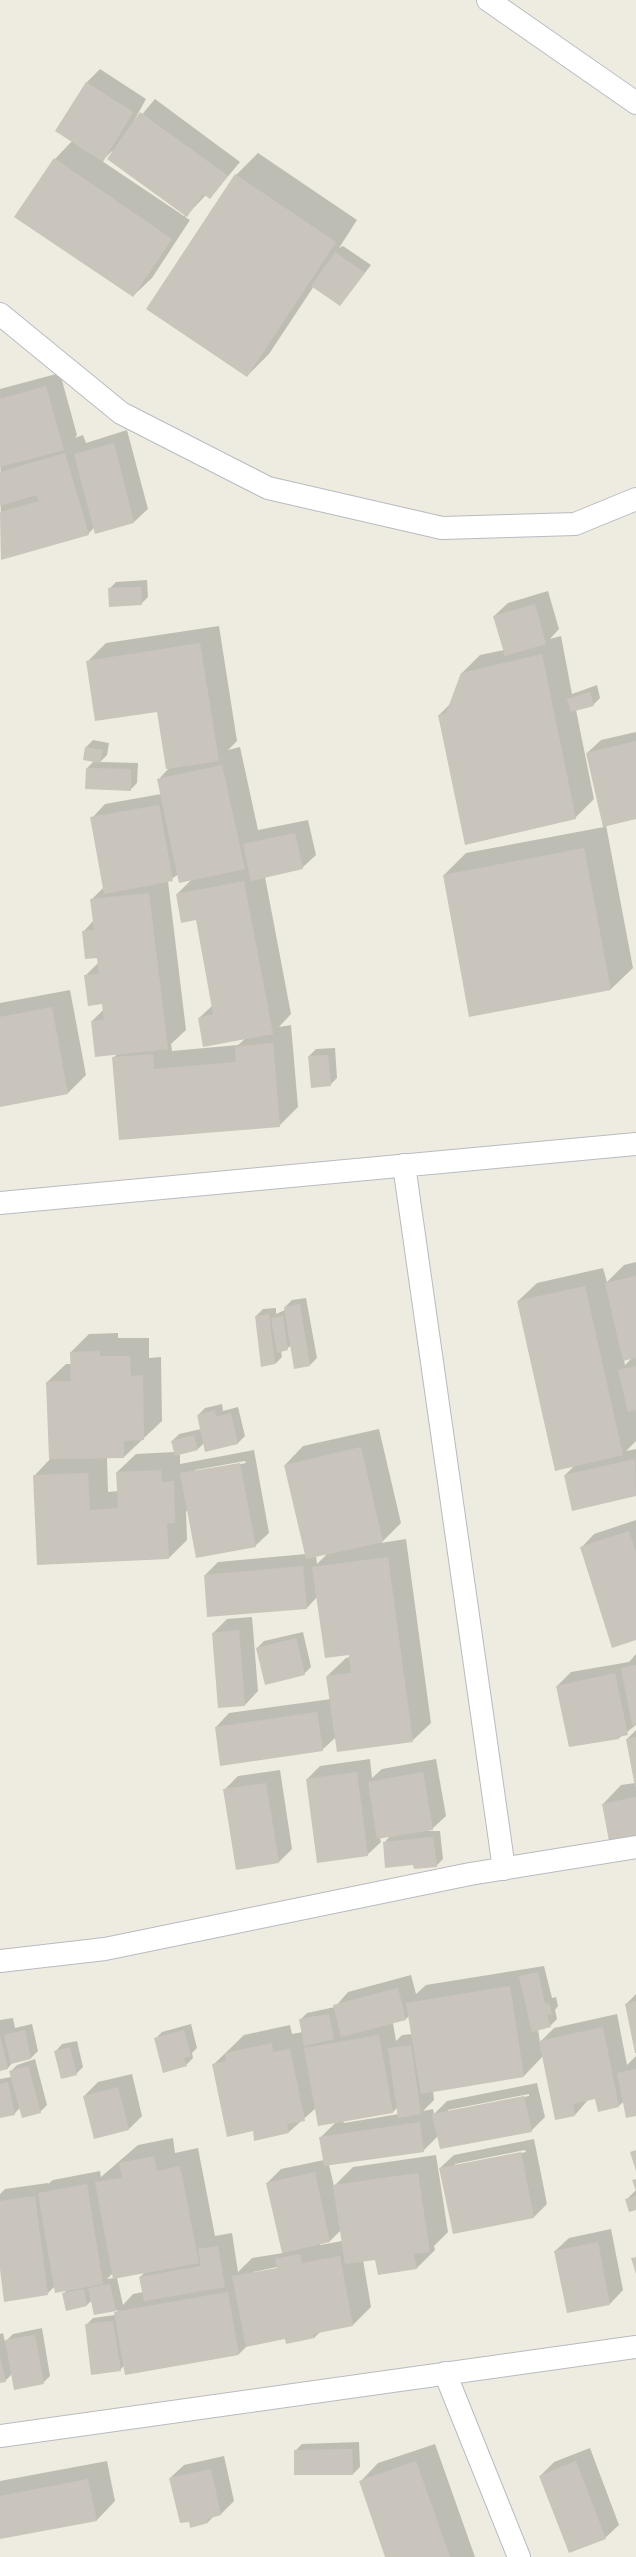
<!DOCTYPE html>
<html>
<head>
<meta charset="utf-8">
<style>
  body { margin:0 }
  canvas { display:block; background:#eeece0 }
</style>
</head>
<body>
<canvas width="636" height="2557"></canvas>
<script>
const ctx = document.querySelector('canvas').getContext('2d');
ctx.lineJoin = 'round';
function fillPath(path, color) {
  ctx.fillStyle = color;
  ctx.fill(path, 'evenodd');
}
function poly(rows) {
  const path = new Path2D();
  for (const r of rows) {
    path.moveTo(r[0], r[1]);
    for (let i = 2; i < r.length; i += 2) path.lineTo(r[i], r[i + 1]);
  }
  return path;
}
function strokePath(path, color, width, dash) {
  ctx.strokeStyle = color;
  ctx.lineWidth = width;
  ctx.lineCap = dash ? 'butt' : 'round';
  ctx.setLineDash(dash || []);
  ctx.stroke(path);
}
fillPath(poly([
  [100,69,146,99,129,130,155,99,240,162,210,198,206,195,185,217,190,220,152,278,133,296,55,159,72,141,86,83],
  [112,151,185,215,184,216,102,161],
  [258,153,357,220,339,248,343,246,371,265,340,305,314,286,269,354,247,376,148,308,236,175],
  [60,373,77,435,75,438,83,435,86,443,127,430,148,509,134,522,95,532,94,528,88,534,1,559,0,389],
  [147,580,148,597,141,604,109,589,116,582],
  [548,591,559,629,550,639,561,636,572,694,597,685,600,698,593,705,576,710,594,799,575,818,439,715,451,703,461,674,480,655,504,650,494,616,508,603],
  [219,626,237,741,228,750,240,747,258,830,308,820,316,855,302,868,265,877,291,1014,279,1027,291,1025,298,1107,279,1126,113,1058,117,1054,92,1021,104,1009,103,1003,85,976,99,962,98,957,83,932,94,920,91,900,104,887,92,818,105,804,161,794,158,780,170,767,158,711,87,662,106,643],
  [179,874,191,880,177,894,197,919,213,1005,199,1018,246,1038,238,1045,172,1051,171,1044,186,1030,168,881],
  [636,732,636,818,606,825,633,968,611,989,470,1016,444,875,466,853,604,827,587,753,601,740],
  [93,740,109,743,107,755,100,762,138,763,137,783,130,790,87,768,94,761,86,747],
  [70,990,86,1075,68,1093,0,1106,0,1003],
  [335,1048,337,1078,330,1085,309,1056,316,1049],
  [636,1262,636,1441,626,1451,636,1449,636,1495,573,1510,565,1475,575,1465,518,1301,537,1283,603,1268,607,1282,624,1265],
  [632,1358,625,1365,624,1360],
  [306,1298,317,1358,310,1365,291,1346,281,1351,282,1357,275,1364,256,1316,263,1309,276,1308,276,1314,285,1310,285,1307,292,1300],
  [118,1333,118,1338,149,1338,149,1358,161,1357,162,1421,124,1457,107,1457,108,1492,118,1491,117,1472,136,1454,175,1452,172,1441,179,1434,201,1429,198,1415,205,1408,222,1404,223,1411,238,1407,245,1436,238,1443,205,1451,204,1443,198,1449,180,1454,180,1464,254,1450,269,1533,255,1546,188,1509,186,1512,187,1540,169,1558,34,1476,51,1458,47,1382,66,1364,71,1364,71,1352,89,1334],
  [245,1461,246,1463,195,1472,195,1470],
  [379,1429,401,1523,381,1543,406,1539,431,1723,412,1741,336,1737,322,1750,216,1727,229,1713,331,1699,327,1676,346,1658,350,1657,317,1597,307,1608,205,1575,218,1562,306,1554,285,1465,303,1446],
  [327,1554,317,1564,316,1556],
  [636,1520,636,1639,581,1548,594,1534],
  [252,1617,258,1691,245,1705,213,1633,227,1619],
  [303,1632,311,1667,304,1674,257,1648,264,1641],
  [636,1654,636,1725,618,1739,557,1686,571,1672,629,1662],
  [636,1730,636,1835,603,1804,621,1785,635,1783,627,1739],
  [370,1759,372,1778,382,1769,436,1759,446,1816,432,1829,418,1831,440,1831,443,1859,436,1866,413,1864,384,1843,390,1836,380,1838,381,1842,367,1855,307,1779,320,1766],
  [280,1770,292,1849,279,1862,237,1868,224,1790,238,1776],
  [544,1966,552,1998,556,1997,558,2006,555,2010,557,2019,550,2026,538,2029,540,2042,554,2028,617,2014,627,2065,636,2056,636,2115,624,2101,619,2106,596,2098,588,2100,575,2115,543,2056,524,2076,433,2091,434,2100,423,2111,433,2109,434,2114,447,2101,537,2083,545,2117,531,2131,438,2136,423,2151,329,2165,334,2186,353,2167,436,2155,448,2232,434,2246,435,2250,416,2269,376,2258,363,2260,371,2307,353,2325,320,2332,314,2338,286,2338,247,2346,239,2354,124,2366,120,2370,86,2325,93,2318,115,2315,118,2310,95,2314,92,2300,87,2305,63,2294,67,2290,55,2286,47,2294,0,2262,0,2194,5,2189,48,2183,48,2184,53,2180,100,2171,101,2177,138,2145,173,2138,175,2153,198,2148,215,2236,232,2233,238,2272,252,2258,283,2253,267,2183,281,2169,324,2160,320,2138,336,2122,316,2108,289,2132,253,2130,213,2065,244,2035,290,2025,292,2034,303,2032,300,2020,307,2013,335,2007,348,1992,411,1975,416,1994,426,1985],
  [409,2016,412,2034,402,2035,396,2041,393,2023,406,2019],
  [529,2094,529,2096,448,2112,448,2110],
  [398,2107,399,2114,344,2123,343,2121,393,2112],
  [341,2230,342,2241,320,2245,320,2243,330,2241],
  [282,2266,282,2268,253,2274,253,2272],
  [145,2272,140,2277,143,2292,133,2294,123,2305,117,2278],
  [113,2273,114,2278,107,2279],
  [636,1994,636,2052,626,2004],
  [13,2018,15,2028,32,2024,38,2051,31,2058,13,2062,8,2068,0,2070,0,2020],
  [191,2024,197,2048,192,2053,193,2058,186,2065,155,2039,162,2032],
  [77,2041,83,2067,76,2074,55,2052,62,2044],
  [35,2059,47,2105,40,2112,20,2108,14,2114,0,2117,0,2079,11,2077,10,2072,17,2065],
  [132,2074,142,2116,129,2129,84,2096,98,2082],
  [534,2139,547,2204,534,2217,440,2168,454,2155],
  [525,2150,526,2152,455,2166,455,2164],
  [636,2190,636,2209,626,2200],
  [611,2229,623,2290,610,2304,555,2251,569,2238],
  [42,2328,50,2376,43,2383,12,2374,5,2381,0,2382,0,2334,3,2333,5,2342,13,2334],
  [359,2442,360,2467,353,2474,295,2451,302,2444],
  [435,2444,475,2557,386,2557,360,2482,378,2463],
  [590,2448,619,2525,605,2538,540,2476,554,2462],
  [224,2456,234,2501,221,2514,214,2516,207,2523,170,2478,184,2465],
  [107,2461,115,2501,97,2520,0,2538,0,2481]
]), '#0003');
fillPath(poly([
  [86,82,133,112,103,162,55,131],
  [140,112,228,176,210,199,203,194,187,217,107,159],
  [54,158,172,239,133,297,14,217],
  [235,174,336,242,247,377,146,309],
  [335,252,365,273,340,306,311,286],
  [46,386,64,450,0,467,0,399],
  [114,443,134,523,95,534,74,454],
  [65,453,89,535,1,560,0,512,39,501,36,495,0,506,0,472],
  [141,587,142,605,109,607,108,588],
  [535,604,546,644,505,656,493,616],
  [200,643,219,761,166,769,157,712,95,721,86,661],
  [542,654,576,819,465,845,438,715,446,713,461,673],
  [590,692,594,706,571,712,567,699],
  [636,741,636,819,603,827,586,753],
  [85,747,103,750,100,763,83,760],
  [222,765,245,869,179,883,157,779],
  [86,768,131,769,131,791,85,789],
  [159,805,173,881,104,894,90,817],
  [295,833,303,869,251,881,243,844],
  [584,848,611,990,469,1017,443,875],
  [244,881,273,1034,203,1047,198,1018,213,1014,196,920,181,923,176,894],
  [149,893,168,1049,95,1057,91,1021,104,1020,102,1004,88,1006,84,975,99,974,97,958,85,959,82,931,94,930,90,899],
  [52,1007,68,1094,0,1107,0,1017],
  [273,1043,280,1127,119,1140,112,1057,153,1054,154,1069,236,1062,235,1047],
  [328,1055,331,1086,311,1088,308,1056],
  [636,1276,636,1358,623,1361,605,1283],
  [585,1286,623,1455,555,1471,517,1301],
  [300,1304,310,1366,294,1369,284,1307],
  [269,1314,275,1364,261,1367,255,1316],
  [283,1316,288,1350,277,1353,271,1318],
  [100,1351,100,1356,130,1356,131,1376,143,1375,144,1440,124,1441,124,1458,49,1459,46,1382,71,1381,70,1352],
  [636,1366,636,1410,628,1412,618,1370],
  [215,1410,216,1417,231,1413,238,1444,205,1452,197,1415],
  [194,1435,198,1450,175,1456,171,1441],
  [361,1447,383,1542,306,1559,284,1465],
  [635,1459,636,1496,572,1511,564,1475],
  [240,1463,256,1547,196,1558,180,1473],
  [161,1470,162,1482,174,1481,175,1523,167,1523,169,1559,37,1565,33,1475,88,1473,90,1510,118,1508,116,1472],
  [629,1531,636,1553,636,1640,612,1648,580,1547],
  [388,1557,413,1742,337,1752,326,1676,351,1673,349,1655,325,1658,312,1567],
  [303,1566,307,1609,207,1617,204,1575],
  [239,1630,245,1706,218,1708,212,1633],
  [296,1638,305,1675,265,1685,256,1648],
  [636,1665,636,1724,632,1725,621,1668],
  [615,1673,628,1735,618,1737,619,1739,569,1747,556,1686],
  [317,1712,323,1751,220,1766,215,1727],
  [636,1737,636,1787,635,1787,626,1739],
  [357,1772,368,1856,317,1863,306,1779],
  [423,1772,433,1830,377,1839,368,1782],
  [266,1783,279,1863,236,1870,223,1789],
  [636,1797,636,1836,609,1841,602,1804],
  [433,1837,437,1867,414,1869,413,1865,385,1868,383,1842],
  [538,1972,545,2004,549,2003,552,2014,547,2015,551,2027,532,2032,519,1976],
  [510,1986,524,2077,421,2094,406,2003],
  [398,1988,406,2020,341,2037,333,2005],
  [636,2001,636,2053,635,2053,625,2004],
  [329,2014,334,2039,304,2046,299,2019],
  [603,2027,619,2107,598,2112,595,2099,573,2104,575,2116,555,2120,539,2041],
  [25,2030,31,2059,11,2064,4,2035],
  [184,2030,191,2056,184,2058,187,2066,163,2073,154,2038],
  [0,2035,8,2069,0,2071],
  [379,2035,393,2113,318,2126,304,2048],
  [272,2043,273,2052,290,2049,305,2121,287,2124,289,2133,254,2141,253,2131,227,2137,212,2064,226,2061,225,2053],
  [411,2045,421,2114,398,2118,388,2048],
  [70,2047,77,2075,61,2079,54,2051],
  [28,2066,41,2113,22,2118,9,2071],
  [636,2069,636,2116,626,2118,617,2073],
  [8,2082,15,2115,0,2118,0,2084],
  [118,2087,129,2130,94,2139,83,2096],
  [524,2096,532,2132,440,2149,432,2114],
  [420,2122,424,2152,324,2166,319,2137],
  [636,2150,636,2171,630,2152],
  [521,2152,534,2218,453,2234,439,2168],
  [154,2156,157,2171,180,2166,199,2263,113,2279,95,2182,122,2178,119,2163],
  [315,2172,330,2242,282,2253,266,2183],
  [418,2173,430,2252,414,2254,417,2269,378,2275,375,2260,345,2264,333,2185],
  [636,2179,636,2191,632,2180],
  [87,2184,103,2284,55,2293,38,2193],
  [35,2196,48,2295,4,2302,0,2269,0,2201],
  [636,2196,636,2210,629,2212,625,2199],
  [598,2242,610,2305,567,2313,554,2251],
  [218,2246,225,2287,144,2301,139,2277,201,2266,198,2249],
  [300,2254,302,2263,340,2256,353,2326,313,2334,315,2338,286,2344,285,2339,246,2347,232,2276,277,2268,275,2259],
  [636,2257,636,2274,631,2258],
  [110,2284,116,2311,94,2315,88,2288],
  [84,2289,87,2306,66,2311,62,2293],
  [228,2292,239,2355,125,2375,114,2312],
  [113,2321,121,2371,91,2375,85,2324],
  [35,2335,44,2384,14,2390,5,2340],
  [0,2358,6,2382,0,2383],
  [352,2449,353,2475,294,2475,294,2450],
  [416,2461,450,2557,385,2557,359,2481],
  [576,2461,606,2539,569,2553,539,2476],
  [211,2469,221,2515,207,2519,208,2523,190,2528,189,2522,180,2523,169,2478],
  [88,2479,97,2521,0,2539,0,2496]
]), '#c9c5bd');
const minor = poly([
  [488,0,636,103],
  [0,314,121,413,268,488,442,528,575,524,636,499],
  [404,1165,504,1869],
  [0,1203,636,1144],
  [0,1961,105,1949,470,1874,636,1847],
  [445,2373,519,2557],
  [0,2436,636,2347]
]);
strokePath(minor, '#b8bbc1', 24);
strokePath(minor, '#fff', 22);
</script>
</body>
</html>
